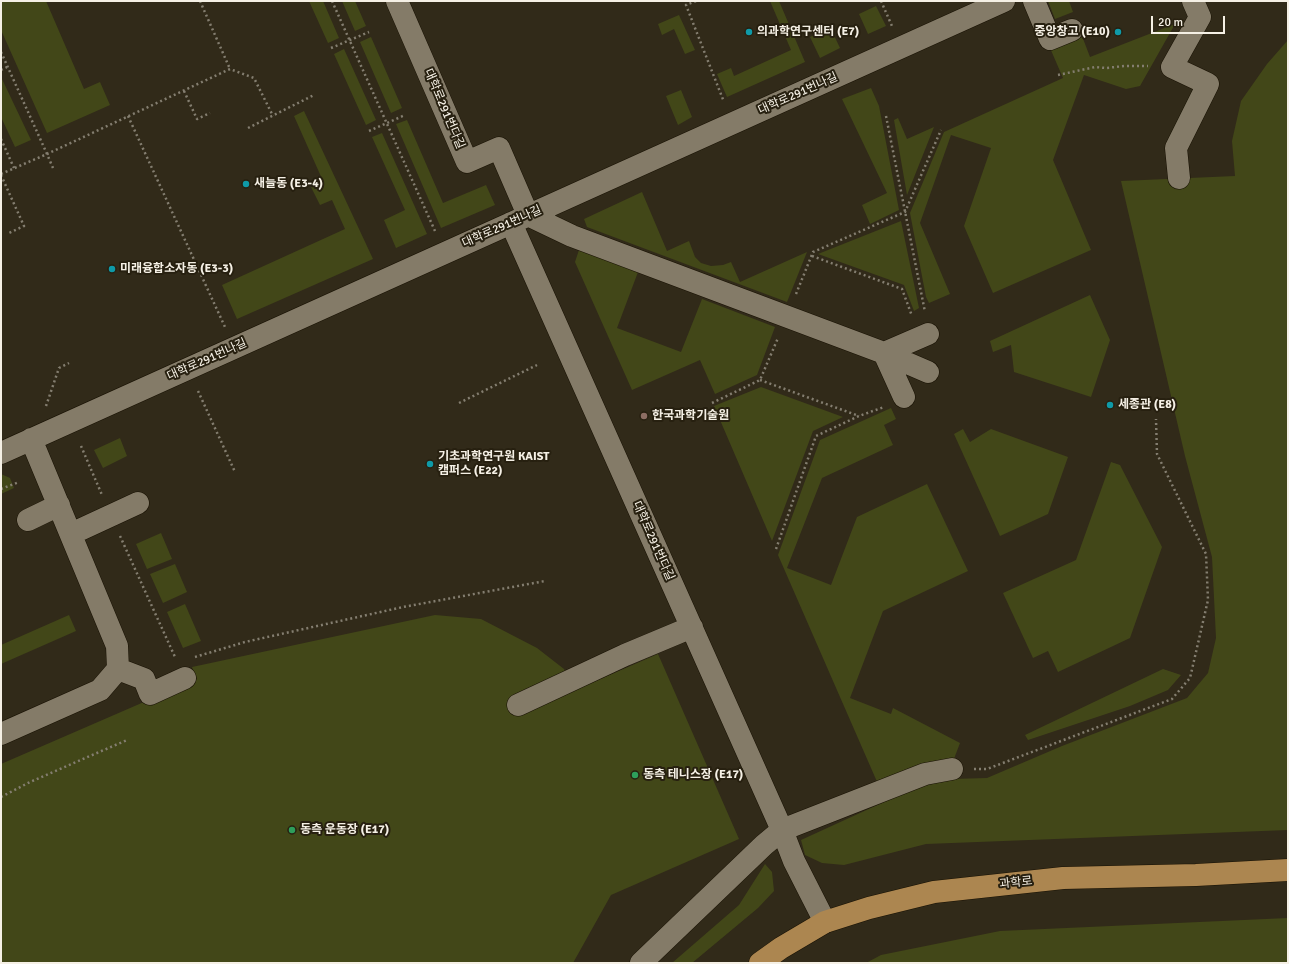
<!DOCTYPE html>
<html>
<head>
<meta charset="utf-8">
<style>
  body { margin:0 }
  #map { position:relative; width:1289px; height:964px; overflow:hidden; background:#312a19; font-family:Signika,sans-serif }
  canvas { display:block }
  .frame { position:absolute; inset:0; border:2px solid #f5f0e5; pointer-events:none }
  .scale { position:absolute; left:1151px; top:16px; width:74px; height:18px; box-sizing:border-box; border:2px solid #f5f0e5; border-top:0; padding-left:5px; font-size:12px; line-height:14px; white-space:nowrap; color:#f5f0e5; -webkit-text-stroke:3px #272010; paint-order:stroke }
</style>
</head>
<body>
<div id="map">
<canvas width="1289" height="964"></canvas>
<div class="frame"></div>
<div class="scale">20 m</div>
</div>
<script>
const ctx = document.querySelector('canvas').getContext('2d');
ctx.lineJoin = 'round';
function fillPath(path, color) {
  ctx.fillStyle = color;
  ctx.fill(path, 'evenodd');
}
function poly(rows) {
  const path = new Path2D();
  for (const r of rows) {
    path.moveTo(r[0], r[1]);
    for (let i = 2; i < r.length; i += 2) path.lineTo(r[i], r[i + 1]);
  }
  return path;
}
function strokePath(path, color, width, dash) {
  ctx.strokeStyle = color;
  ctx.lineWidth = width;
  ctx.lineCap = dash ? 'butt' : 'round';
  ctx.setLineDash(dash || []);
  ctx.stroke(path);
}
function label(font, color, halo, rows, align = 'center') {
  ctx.font = font + ' Signika,"Noto Sans KR",sans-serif';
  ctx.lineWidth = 4;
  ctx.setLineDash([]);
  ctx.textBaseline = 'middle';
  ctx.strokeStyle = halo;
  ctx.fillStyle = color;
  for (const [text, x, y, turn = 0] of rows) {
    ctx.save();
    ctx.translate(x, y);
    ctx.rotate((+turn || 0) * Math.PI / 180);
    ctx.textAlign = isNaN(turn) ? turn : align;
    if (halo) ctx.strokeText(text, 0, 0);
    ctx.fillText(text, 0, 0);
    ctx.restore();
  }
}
fillPath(poly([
  [1,1,46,1,84,89,100,82,110,105,47,133,1,30],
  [309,1,323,1,339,38,328,43],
  [342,1,355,1,366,26,355,31],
  [770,1,779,1,805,62,727,97,717,74,731,68,734,76,791,50],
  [1048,1,1069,1,1073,12,1055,19],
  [876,6,886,26,868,34,859,14],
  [679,15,695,50,685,54,674,29,662,35,658,24],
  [1175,24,1140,86,1126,89,1084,75,1053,160,1091,250,993,293,964,226,991,148,951,135,920,223,950,294,929,303,926,297,910,213,944,132,1063,78,1050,48,1082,36,1090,57],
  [830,27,840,48,820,58,810,37],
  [371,37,402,108,391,113,360,42],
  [1288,40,1288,830,926,844,844,865,822,863,805,855,801,840,884,802,916,788,952,779,987,778,1062,746,1187,698,1208,673,1216,638,1212,557,1185,456,1121,181,1235,176,1232,141,1241,101,1267,64],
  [344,49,376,120,366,125,334,54],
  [2,79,31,140,15,147,1,117,1,80],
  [871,88,879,106,899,210,870,224,862,205,887,193,842,99],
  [681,90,692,117,678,125,666,96],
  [304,111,373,259,237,319,222,285,345,229,332,200,320,205,311,187,323,181,294,116],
  [898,118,907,139,934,127,907,195,894,120],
  [407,120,443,203,486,185,495,205,441,228,396,124],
  [382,133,427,234,396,248,384,220,405,210,372,137],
  [642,192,667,251,689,241,695,257,701,263,711,266,723,265,731,262,740,282,807,252,787,302,587,227,584,219],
  [901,221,919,308,914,311,904,285,818,254],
  [579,250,638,272,617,328,681,352,702,299,775,327,757,375,715,394,700,360,632,390,575,262],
  [1090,295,1110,340,1091,397,1014,372,1011,345,993,352,990,341],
  [761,387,843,417,813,431,772,541,714,406],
  [891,408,896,419,884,425,893,445,822,478,787,568,831,585,857,517,927,484,968,571,883,611,850,698,891,714,893,708,960,743,952,764,878,784,778,555,820,440],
  [963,429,970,442,991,429,1068,457,1048,514,1000,536,954,434],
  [120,438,127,456,103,468,94,450],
  [1111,462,1120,465,1162,547,1130,638,1058,672,1048,651,1033,658,1003,593,1076,560],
  [1,474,10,478,14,488,1,494],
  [161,533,172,559,147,569,136,544],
  [175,564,187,592,163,603,150,574],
  [185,604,201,641,183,648,167,612],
  [69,615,76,631,1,664,1,645],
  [435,615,481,619,537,648,564,669,575,690,658,654,739,839,611,895,573,963,1,963,1,764,197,679,192,667],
  [1163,669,1181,675,1168,690,1130,706,1028,740,1025,735],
  [765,864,772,872,774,891,758,908,692,963,672,963,739,905],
  [1288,918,1288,963,866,963,881,955,1000,931]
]), '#424718');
const minor = poly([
  [397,1,467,162,499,148,528,215,572,236,884,353,928,372],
  [1034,1,1050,39,1072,30],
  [1179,178,1176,148,1208,84,1172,67,1200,17,1193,1],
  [511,223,782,830,794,861,825,922],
  [884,353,904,397],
  [884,353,928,334],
  [1,453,1004,1],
  [28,520,59,505],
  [71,534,138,503],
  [118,669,144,679,150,694,185,678],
  [518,705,625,655,692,627],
  [1,734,100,690,118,669,117,646,31,439],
  [641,963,764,845,782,830,925,774,952,769]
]);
const major = poly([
  [760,963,781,948,825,922,869,908,934,892,1063,878,1196,875,1288,870]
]);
strokePath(minor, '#191204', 23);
strokePath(major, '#191204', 23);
strokePath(poly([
  [200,1,230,69],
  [332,1,435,231],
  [696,1,686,5,724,102],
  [881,1,892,26],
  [331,48,369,32],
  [1,52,47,154,1,174],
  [1,70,7,67],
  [1058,75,1095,67,1106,68,1125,66,1148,66],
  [184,91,197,119,210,113],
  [128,116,225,327],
  [886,116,925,312],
  [248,128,314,95],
  [369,131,405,115],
  [1,139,14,168],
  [53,168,47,154,230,69,254,78,273,116],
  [1,175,24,226,9,233],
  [812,256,902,289,912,316],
  [796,294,813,252,905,212,941,130],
  [760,380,859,416],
  [198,391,235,472],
  [459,403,537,365],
  [712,403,760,380,778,338],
  [46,406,59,368,69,363],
  [81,446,102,495],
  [1,489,19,482],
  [120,536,175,657],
  [776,549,816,436,859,416,884,407],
  [195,657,245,642,403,607,545,581],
  [974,769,987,769,1172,699,1190,678,1208,600,1206,554,1157,454,1156,419],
  [1,797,30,782,127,740]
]), '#847e70', 2.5, [2, 3]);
strokePath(minor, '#847b68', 22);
strokePath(major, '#ac8650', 22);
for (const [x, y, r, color] of [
  [749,32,4,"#0f9aa8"],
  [1118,32,4,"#0f9aa8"],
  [246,184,4,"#0f9aa8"],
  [112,269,4,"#0f9aa8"],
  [1110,405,4,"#0f9aa8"],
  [644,416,4,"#8d6e63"],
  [430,464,4,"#0f9aa8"],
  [635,775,4,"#2e9e5b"],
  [292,830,4,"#2e9e5b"]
]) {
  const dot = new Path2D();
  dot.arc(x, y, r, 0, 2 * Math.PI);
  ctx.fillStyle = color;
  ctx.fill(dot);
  strokePath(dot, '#272010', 1.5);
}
label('bold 12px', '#f5f0e5', '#272010', [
  ["의과학연구센터 (E7)",757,32],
  ["중앙창고 (E10)",1110,32,"right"],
  ["새늘동 (E3-4)",254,184],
  ["미래융합소자동 (E3-3)",120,269],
  ["세종관 (E8)",1118,405],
  ["한국과학기술원",652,416],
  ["기초과학연구원 KAIST",438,457],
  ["캠퍼스 (E22)",438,471],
  ["동측 테니스장 (E17)",643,775],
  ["동측 운동장 (E17)",300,830]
], 'left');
label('12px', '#f5f0e5', '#272010', [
  ["대학로291번나길",798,94,-24],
  ["대학로291번다길",444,109,67],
  ["대학로291번나길",502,227,-24],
  ["대학로291번나길",207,360,-24],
  ["대학로291번다길",653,541,66],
  ["과학로",1016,883,-6]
]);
</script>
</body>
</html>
